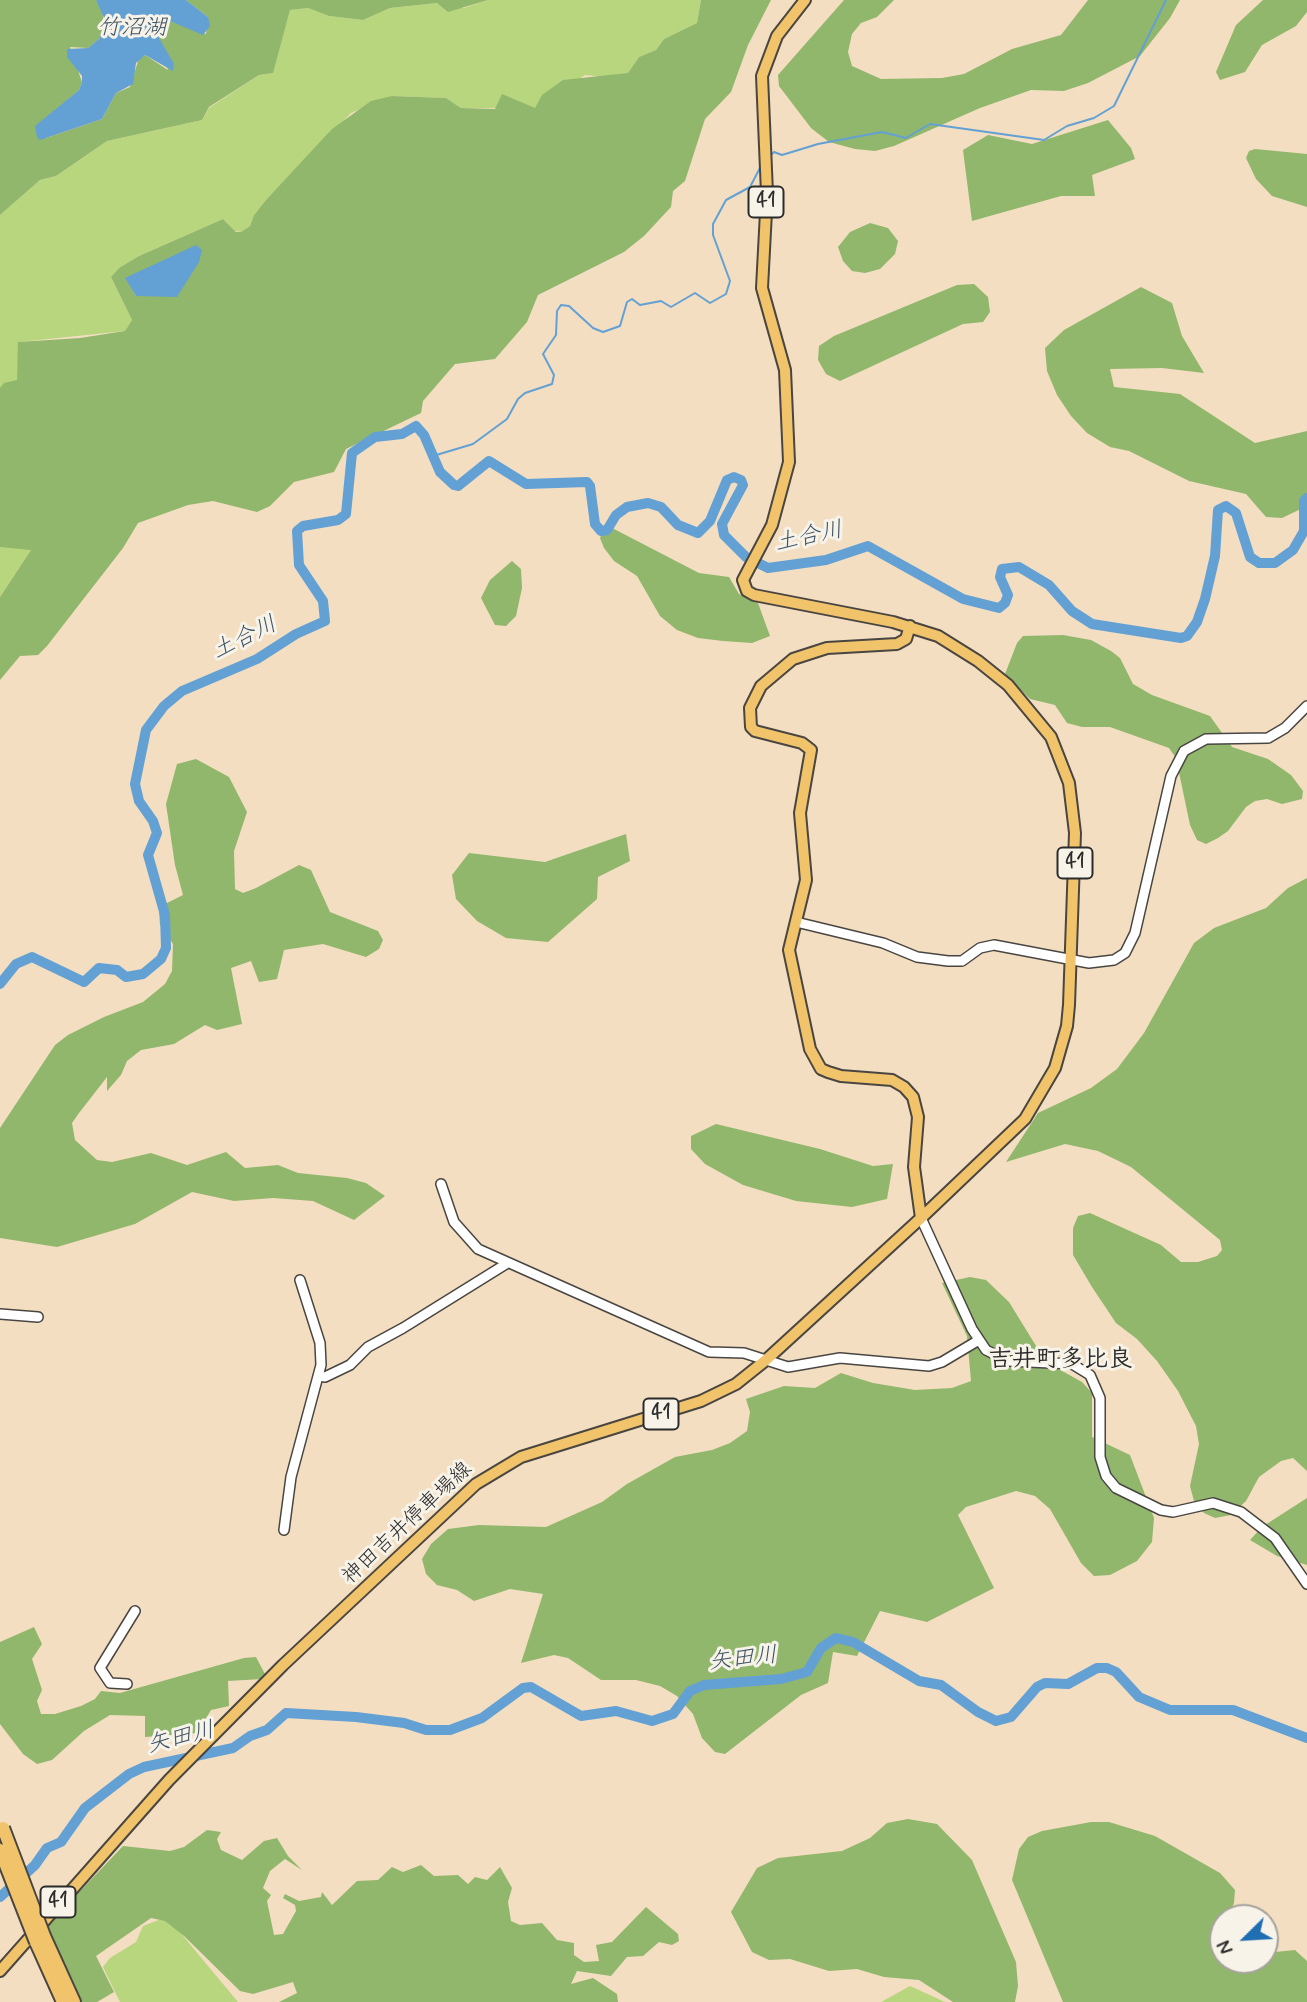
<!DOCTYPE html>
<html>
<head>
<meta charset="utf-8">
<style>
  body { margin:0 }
  #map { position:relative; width:1307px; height:2002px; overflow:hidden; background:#f3dec1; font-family:Mynerve,sans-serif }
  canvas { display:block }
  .north { position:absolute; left:1209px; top:1904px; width:70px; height:70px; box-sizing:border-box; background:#f7f3e8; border:2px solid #a5a39c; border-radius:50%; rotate:246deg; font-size:19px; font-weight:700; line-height:28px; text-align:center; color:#2b2b2b }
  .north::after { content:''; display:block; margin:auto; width:24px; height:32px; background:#1f6fb2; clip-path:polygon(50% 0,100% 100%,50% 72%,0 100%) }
</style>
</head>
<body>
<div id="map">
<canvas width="1307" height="2002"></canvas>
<div class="north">N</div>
</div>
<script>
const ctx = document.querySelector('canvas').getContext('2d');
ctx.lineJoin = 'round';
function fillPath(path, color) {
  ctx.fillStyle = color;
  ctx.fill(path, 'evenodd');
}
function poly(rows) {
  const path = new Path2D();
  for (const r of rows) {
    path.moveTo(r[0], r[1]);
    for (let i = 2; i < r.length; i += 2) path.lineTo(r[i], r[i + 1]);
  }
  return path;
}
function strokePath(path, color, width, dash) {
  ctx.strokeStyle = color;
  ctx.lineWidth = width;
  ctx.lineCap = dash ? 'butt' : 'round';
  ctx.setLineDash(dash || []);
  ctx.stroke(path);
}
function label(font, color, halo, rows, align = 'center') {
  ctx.font = font + ' Mynerve,"Klee One",sans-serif';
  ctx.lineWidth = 6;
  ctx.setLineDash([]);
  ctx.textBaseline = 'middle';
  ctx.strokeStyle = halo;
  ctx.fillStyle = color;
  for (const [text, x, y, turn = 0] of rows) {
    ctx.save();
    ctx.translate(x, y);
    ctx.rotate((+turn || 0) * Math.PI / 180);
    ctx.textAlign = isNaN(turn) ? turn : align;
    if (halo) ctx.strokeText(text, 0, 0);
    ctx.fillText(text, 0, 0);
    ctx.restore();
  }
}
fillPath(poly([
  [488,0,701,0,697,23,664,39,656,50,639,57,628,73,606,77,585,75,535,108,461,108,446,98,392,96,351,113,266,200,254,215,250,226,241,232,235,231,223,219,139,256,119,268,111,277,132,320,125,331,19,342,17,380,31,550,0,597,0,215,40,180,56,176,107,141,202,120,209,108,259,75,272,73,290,10,308,8,329,16,363,20,390,8,437,3,464,8],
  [164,1918,174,1925,238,2002,120,2002,103,1967,110,1958,136,1942,143,1926],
  [910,1986,945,2002,881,2002]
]), '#b7d67d');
fillPath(poly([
  [0,0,96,0,102,8,104,27,100,38,88,48,70,47,82,82,79,90,46,118,46,138,102,119,116,93,130,87,139,58,145,55,168,70,159,38,160,30,170,21,206,34,208,17,186,0,488,0,448,12,437,3,390,8,363,20,329,16,308,8,290,10,273,73,259,75,209,107,202,120,107,141,56,176,40,180,0,215],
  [701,0,771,0,748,45,731,92,705,119,685,181,673,191,671,207,644,236,624,252,538,295,527,322,495,359,455,364,423,401,421,413,346,449,334,472,294,482,270,506,257,512,213,501,188,505,138,523,123,548,47,646,38,655,20,656,0,680,0,597,31,550,0,547,0,388,4,383,17,380,18,342,80,338,125,331,132,320,111,277,119,268,139,256,223,219,236,232,241,232,250,226,254,215,266,200,332,129,371,101,392,96,446,98,461,108,495,109,502,94,535,108,542,95,563,80,628,73,639,57,656,50,664,39,697,23],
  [126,278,186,281,177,296,136,296],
  [844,0,894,0,877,17,861,23,852,34,848,52,852,66,881,79,942,78,964,74,1012,49,1061,35,1088,0,1180,0,1170,18,1140,56,1088,83,1064,91,1031,90,980,108,894,146,875,151,855,149,829,142,811,128,779,86,778,75],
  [1263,0,1307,0,1307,12,1296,26,1262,45,1245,72,1220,80,1216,72,1236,25],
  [1108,120,1131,148,1135,159,1092,175,1095,196,1061,196,972,221,963,150,988,135,1032,144],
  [1255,149,1307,154,1307,207,1272,196,1256,179,1246,158,1249,151],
  [870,223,888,228,898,241,895,254,880,269,865,273,852,271,843,261,838,247,850,232],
  [974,284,988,297,990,312,983,322,963,324,840,381,826,374,818,360,819,346,834,336,957,285],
  [1141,287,1172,303,1182,336,1204,373,1162,368,1110,369,1114,387,1180,394,1255,443,1307,431,1307,506,1282,518,1266,517,1246,494,1189,481,1129,451,1110,447,1087,433,1071,416,1057,395,1047,371,1045,348,1064,330],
  [604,529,614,529,699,573,729,577,739,594,758,603,770,636,752,643,723,641,698,638,677,630,660,616,637,576,614,561,604,548,600,538],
  [512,561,521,569,522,588,516,616,506,626,495,625,481,598,490,580],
  [1063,635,1091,640,1111,651,1120,658,1133,684,1152,695,1210,716,1232,747,1268,759,1291,775,1303,791,1302,799,1282,804,1267,799,1255,801,1246,807,1228,831,1218,838,1206,844,1197,840,1190,825,1176,758,1169,748,1110,727,1082,727,1067,723,1055,705,1030,699,1005,674,1017,643,1023,636],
  [196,759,229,777,247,812,234,851,235,889,243,893,256,888,299,865,311,870,330,912,378,931,383,940,379,949,366,957,323,944,284,950,277,979,259,982,251,961,231,968,242,1024,217,1030,205,1025,174,1044,141,1050,127,1061,121,1075,107,1091,107,1077,79,1113,72,1123,75,1140,97,1160,112,1162,151,1153,187,1165,226,1152,245,1168,278,1165,298,1173,347,1178,366,1183,385,1196,354,1220,313,1201,273,1198,234,1201,192,1192,135,1224,57,1247,0,1238,0,1128,55,1045,68,1035,104,1017,143,1002,165,984,172,971,173,944,160,925,159,911,165,904,183,895,175,865,166,804,177,764],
  [626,834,630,861,598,877,597,899,548,942,506,938,477,921,456,899,452,875,469,853,545,862],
  [1307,878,1307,1471,1293,1458,1281,1461,1259,1477,1246,1501,1231,1515,1215,1518,1204,1513,1194,1501,1190,1486,1199,1444,1196,1426,1178,1391,1157,1361,1137,1339,1116,1323,1092,1287,1073,1255,1073,1228,1078,1216,1090,1213,1161,1245,1181,1262,1198,1262,1217,1256,1222,1250,1220,1240,1131,1167,1098,1151,1065,1144,1006,1162,1038,1113,1091,1088,1117,1069,1144,1033,1194,943,1214,928,1266,908,1288,888],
  [716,1124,820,1149,873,1166,893,1164,887,1199,852,1207,796,1201,743,1185,705,1164,691,1149,691,1136],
  [970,1277,986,1280,1009,1302,1046,1362,1082,1382,1092,1393,1092,1437,1130,1455,1154,1518,1152,1542,1137,1561,1110,1575,1094,1576,1081,1563,1050,1509,1035,1496,1016,1491,966,1507,958,1515,994,1588,927,1622,880,1611,857,1656,833,1652,828,1683,801,1695,725,1754,715,1752,702,1738,693,1714,677,1696,660,1686,636,1680,601,1680,568,1658,554,1655,521,1663,543,1594,510,1589,474,1601,457,1590,437,1585,426,1574,422,1559,431,1544,448,1529,479,1525,546,1527,602,1502,627,1484,675,1457,712,1450,730,1443,747,1431,750,1412,746,1399,784,1386,815,1388,841,1373,873,1383,915,1390,952,1388,971,1381,967,1336,942,1283],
  [1307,1498,1307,1565,1277,1556,1250,1540,1262,1527],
  [34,1627,42,1644,32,1659,42,1690,37,1701,41,1714,55,1714,81,1706,95,1699,101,1691,120,1693,244,1658,256,1657,266,1676,262,1679,228,1681,229,1706,211,1710,197,1733,145,1737,145,1716,110,1715,84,1731,52,1760,37,1764,23,1754,0,1724,0,1642],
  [908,1819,937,1824,972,1860,1016,1962,1018,1986,1015,2002,953,2002,919,1980,884,1977,857,1969,829,1971,790,1959,769,1960,752,1952,731,1912,757,1868,778,1858,842,1851,870,1838,887,1823],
  [1091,1822,1109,1822,1155,1836,1220,1873,1235,1890,1234,1903,1227,1918,1223,1918,1223,1960,1265,1960,1265,1953,1295,1950,1307,1961,1307,2002,1063,2002,1012,1880,1019,1849,1028,1837,1042,1831],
  [207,1830,221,1832,217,1839,221,1850,242,1860,264,1841,277,1838,288,1856,302,1870,285,1859,270,1871,263,1888,271,1895,267,1901,274,1935,283,1934,296,1911,295,1905,283,1898,285,1894,299,1901,321,1897,322,1892,332,1905,357,1881,378,1880,392,1867,403,1872,421,1865,434,1876,458,1875,468,1884,475,1877,487,1880,500,1867,512,1888,508,1902,511,1921,520,1925,542,1923,557,1940,574,1943,574,1955,584,1962,599,1961,596,1945,612,1942,646,1907,678,1934,679,1941,672,1945,659,1942,643,1956,627,1957,611,1976,577,1971,571,1984,593,1978,617,1994,618,2002,279,2002,297,1993,293,1982,253,1994,240,1991,184,1936,165,1921,151,1918,96,1956,114,1992,97,2002,81,2002,45,1928,123,1846,170,1851,184,1847]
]), '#91b76c');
fillPath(poly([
  [96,0,186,0,208,17,210,26,203,35,170,21,160,30,159,38,174,64,173,71,145,55,136,63,133,84,116,93,102,119,40,140,37,137,35,126,79,90,82,82,82,76,67,57,67,49,88,48,100,38,104,18],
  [196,245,202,250,199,262,177,297,136,296,125,278]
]), '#63a0d4');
strokePath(poly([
  [771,155,774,152,782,155,818,144,882,132,906,138,930,124,1044,140,1067,126,1094,118,1114,106,1166,0],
  [433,456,473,444,507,419,518,399,525,393,552,384,554,375,543,354,556,335,557,311,561,305,569,306,593,328,603,332,620,326,627,302,632,299,640,305,661,301,671,307,695,293,710,303,726,294,730,281,713,235,713,224,726,200,750,187,761,166]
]), '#63a0d4', 2);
strokePath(poly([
  [0,984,16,964,32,957,84,982,99,968,117,970,126,977,143,974,161,959,166,948,165,915,148,855,157,833,153,821,139,801,135,784,146,730,164,706,182,691,257,659,296,634,325,621,323,601,299,565,297,531,303,526,338,520,346,514,352,453,375,437,402,434,416,426,424,435,440,472,454,485,458,486,489,461,526,484,587,482,590,486,595,524,601,531,607,530,616,515,627,507,648,503,661,507,678,525,698,533,710,521,727,480,734,477,741,480,743,485,722,524,724,535,746,557,768,568,826,560,868,546,963,599,999,608,1005,603,1008,595,1000,577,1002,569,1019,567,1049,585,1072,611,1092,624,1181,638,1187,636,1197,622,1205,599,1215,556,1218,510,1226,506,1236,513,1250,557,1259,563,1275,563,1293,550,1304,531,1304,501,1307,498],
  [0,1897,35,1865,47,1848,61,1842,85,1808,129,1774,144,1767,233,1748,250,1736,267,1730,286,1713,356,1717,404,1723,426,1730,450,1730,482,1718,523,1688,531,1687,581,1716,616,1711,652,1721,673,1714,690,1691,704,1685,781,1679,807,1672,821,1648,836,1638,853,1642,919,1681,941,1685,978,1712,996,1721,1011,1717,1037,1687,1045,1683,1068,1684,1097,1668,1107,1668,1116,1672,1139,1697,1170,1710,1233,1710,1307,1738]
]), '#63a0d4', 10);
const tertiary = poly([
  [796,922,883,943,917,957,948,961,962,961,980,948,994,945,1089,963,1114,960,1125,953,1135,933,1171,776,1184,751,1206,739,1268,738,1285,728,1307,706],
  [441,1184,454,1222,478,1249,709,1352,744,1353,788,1367,840,1358,929,1366,942,1362,979,1340],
  [921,1218,972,1329,986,1350,1008,1361,1072,1364,1090,1375,1100,1398,1100,1457,1106,1476,1116,1488,1161,1510,1173,1512,1213,1503,1241,1512,1275,1538,1307,1584],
  [0,1314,38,1317],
  [320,1376,325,1377,350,1365,368,1347,403,1328,506,1264],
  [284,1530,291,1477,321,1365,320,1343,300,1280],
  [127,1684,110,1683,100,1668,135,1611]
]);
const primary = poly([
  [910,626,906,639,897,644,827,648,793,659,761,686,750,708,751,727,755,731,802,743,811,750,800,813,806,880,789,950,810,1049,821,1069,828,1072,841,1076,892,1080,904,1087,913,1097,918,1117,914,1167,921,1218],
  [0,1971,169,1780,283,1665,476,1484,521,1457,701,1401,736,1384,766,1360,921,1218,1025,1119,1055,1068,1067,1026,1069,1005,1075,833,1069,783,1051,737,1008,685,978,661,938,636,893,622,754,595,747,591,743,580,772,525,789,462,785,370,762,288,767,193,762,76,777,36,805,0]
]);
const motorway = poly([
  [44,1936,74,2002],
  [36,1942,63,2002]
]);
strokePath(tertiary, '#494642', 12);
strokePath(primary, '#494642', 14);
strokePath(motorway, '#494642', 16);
strokePath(tertiary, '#fff', 9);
strokePath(primary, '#f1c36a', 10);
strokePath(motorway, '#f1c36a', 12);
const motorwayBridge = poly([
  [3,1828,44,1936],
  [0,1850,36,1942]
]);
strokePath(motorwayBridge, '#494642', 16, []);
strokePath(motorwayBridge, '#f1c36a', 12);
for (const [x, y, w] of [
  [766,202,35],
  [1075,863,35],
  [661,1414,35],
  [58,1902,35]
]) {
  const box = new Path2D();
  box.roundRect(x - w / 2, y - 15.5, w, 31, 5);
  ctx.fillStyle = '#f7f3e8';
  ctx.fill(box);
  strokePath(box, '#2b2b2b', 2);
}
label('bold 19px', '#2b2b2b', null, [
  ["41",766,202],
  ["41",1075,863],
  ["41",661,1414],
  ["41",58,1902]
]);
label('21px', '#2b2b2b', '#f7f3e8', [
  ["神田吉井停車場線",408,1524,-43]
]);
label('italic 23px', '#3f5466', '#f7f3e8', [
  ["竹沼湖",132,29],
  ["土合川",809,538,-12],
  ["土合川",245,639,-26],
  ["矢田川",743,1660,-6],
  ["矢田川",181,1739,-14]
]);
label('bold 24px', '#2b2b2b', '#f7f3e8', [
  ["吉井町多比良",1060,1361]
]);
</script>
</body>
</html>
